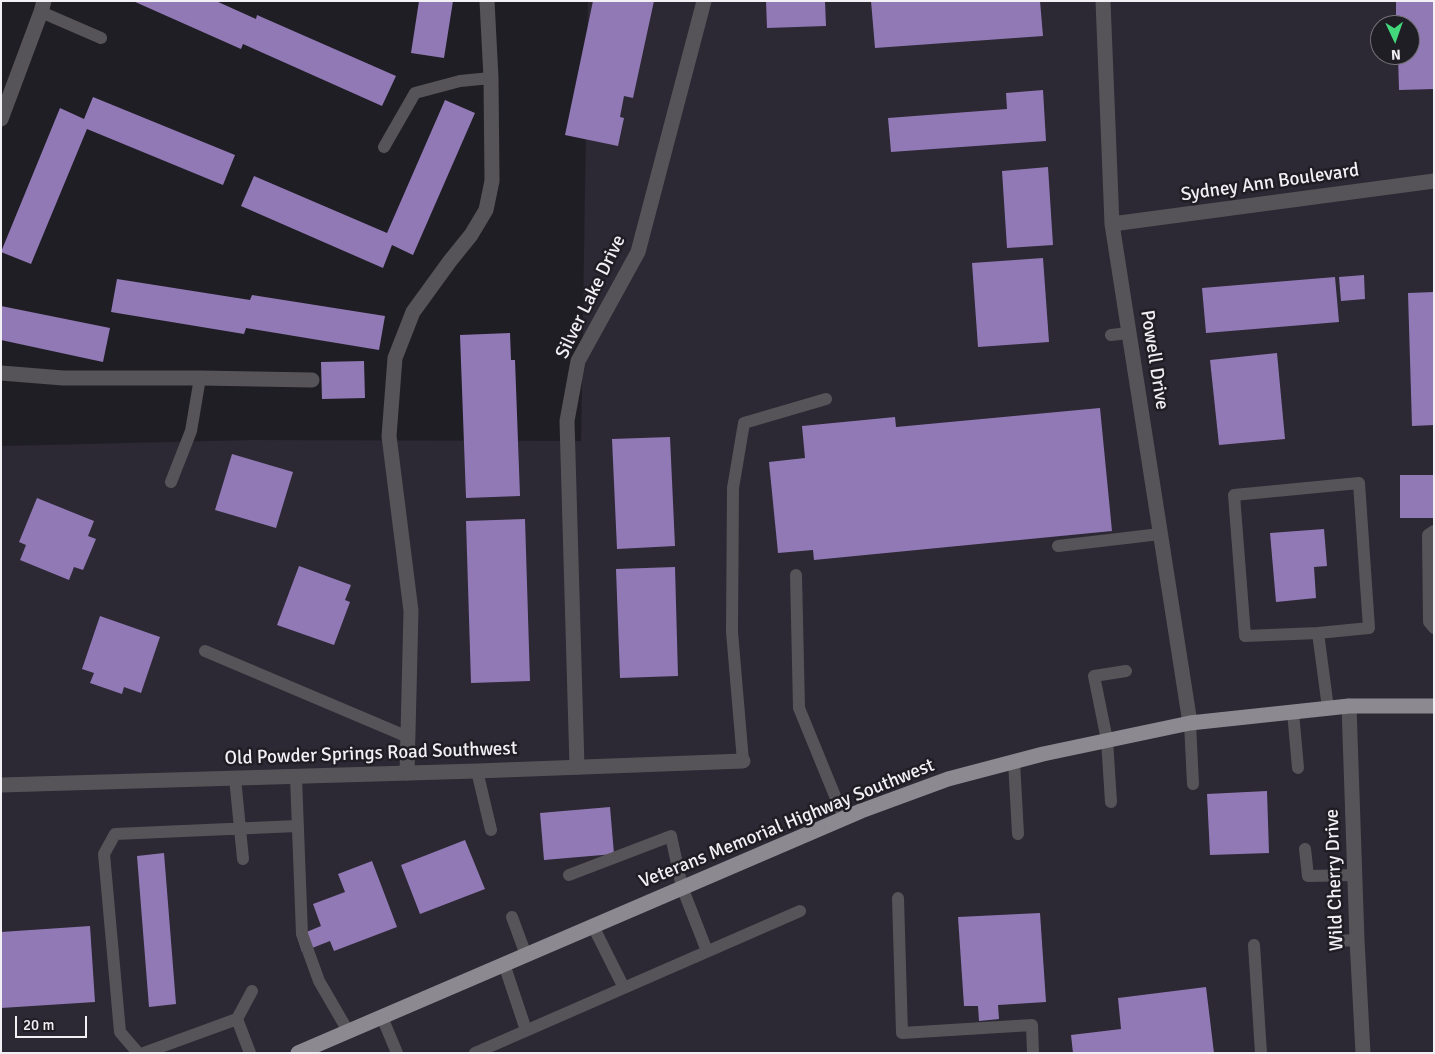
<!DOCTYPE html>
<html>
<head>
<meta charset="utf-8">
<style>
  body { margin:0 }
  #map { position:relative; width:1435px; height:1054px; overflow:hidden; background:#201e25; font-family:Signika,sans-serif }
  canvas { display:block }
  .frame { position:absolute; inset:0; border:2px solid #f2f0f5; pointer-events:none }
  .north { position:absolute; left:1370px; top:15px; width:50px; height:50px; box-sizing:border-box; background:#201e25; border:1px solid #747278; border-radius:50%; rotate:177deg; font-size:14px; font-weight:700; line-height:20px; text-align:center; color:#f2f0f5 }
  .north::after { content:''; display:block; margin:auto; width:18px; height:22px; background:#43d77b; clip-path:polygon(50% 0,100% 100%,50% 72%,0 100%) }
  .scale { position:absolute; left:15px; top:1016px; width:72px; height:22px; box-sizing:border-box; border:2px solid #f2f0f5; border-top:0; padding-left:6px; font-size:15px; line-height:18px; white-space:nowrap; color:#f2f0f5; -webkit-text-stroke:4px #201e25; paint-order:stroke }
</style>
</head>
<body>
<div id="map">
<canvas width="1435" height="1054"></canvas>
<div class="frame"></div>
<div class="north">N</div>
<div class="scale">20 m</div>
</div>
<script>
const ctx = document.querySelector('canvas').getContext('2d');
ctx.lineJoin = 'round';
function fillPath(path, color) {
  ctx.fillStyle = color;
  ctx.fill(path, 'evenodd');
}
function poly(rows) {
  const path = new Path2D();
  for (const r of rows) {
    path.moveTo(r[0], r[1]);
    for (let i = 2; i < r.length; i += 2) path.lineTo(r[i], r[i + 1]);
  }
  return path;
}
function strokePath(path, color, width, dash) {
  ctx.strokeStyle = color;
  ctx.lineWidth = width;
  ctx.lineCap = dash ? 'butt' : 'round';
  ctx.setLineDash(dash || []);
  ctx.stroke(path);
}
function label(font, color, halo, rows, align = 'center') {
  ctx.font = font + ' Signika,sans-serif';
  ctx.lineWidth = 5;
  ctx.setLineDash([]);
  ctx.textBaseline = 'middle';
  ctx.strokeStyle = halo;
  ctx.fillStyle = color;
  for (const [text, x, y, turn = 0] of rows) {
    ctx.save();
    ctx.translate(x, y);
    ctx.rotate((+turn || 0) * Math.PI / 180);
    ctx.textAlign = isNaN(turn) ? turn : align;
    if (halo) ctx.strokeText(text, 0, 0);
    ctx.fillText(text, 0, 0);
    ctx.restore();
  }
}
fillPath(poly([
  [588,1,1434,1,1434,1053,1,1053,1,446,253,440,581,441],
  [1380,25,1410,25,1410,55,1380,55]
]), '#2c2834');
fillPath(poly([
  [133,1,216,1,256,19,257,15,396,76,382,106,243,44,241,49],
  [419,1,453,1,444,58,411,53],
  [593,1,654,1,633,98,624,96,620,117,624,118,618,146,565,135],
  [766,1,825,1,826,26,767,28],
  [871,1,1040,1,1043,36,875,48],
  [1396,1,1434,1,1434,89,1399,90,1398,55,1410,55,1410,25,1396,25],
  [1043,90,1046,141,891,152,888,118,1007,109,1006,93],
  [93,97,235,155,223,185,87,129,31,264,1,252,60,108,84,119],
  [445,100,475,113,413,255,392,245,383,268,241,206,254,176,387,233],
  [1048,167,1053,245,1007,248,1002,171],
  [1043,258,1049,342,978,347,972,263],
  [1364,275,1365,299,1341,301,1339,277],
  [1335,277,1339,322,1206,333,1202,288],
  [117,279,250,300,252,295,385,316,379,350,246,328,244,334,111,312],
  [1434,292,1434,425,1412,426,1408,293],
  [1,306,110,328,103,362,1,340],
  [510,333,511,360,515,360,520,496,466,498,460,335],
  [1277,353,1285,439,1219,445,1210,360],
  [364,361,365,398,322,399,321,362],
  [1100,408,1112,531,814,560,813,550,778,553,769,462,805,458,802,426,895,417,896,427],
  [670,437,675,546,617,549,612,439],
  [232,454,293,472,276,528,215,510],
  [1400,475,1433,475,1434,518,1400,518],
  [37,498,94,521,88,536,96,539,83,570,74,567,69,580,20,560,26,545,19,542],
  [525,519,530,681,471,683,466,521],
  [1324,529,1327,566,1314,567,1316,598,1276,602,1270,533],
  [299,566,351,585,345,600,350,602,334,645,277,625],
  [675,567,678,676,620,678,616,569],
  [100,616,160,637,141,693,124,687,122,694,90,683,94,673,82,669],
  [1267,791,1269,853,1210,855,1207,794],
  [610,807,614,854,544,860,540,813],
  [465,840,485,889,420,914,401,865],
  [164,853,176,1004,149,1007,137,856],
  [372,861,397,927,334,951,330,941,302,952,297,936,321,926,313,904,345,892,338,874],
  [1040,913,1046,1002,998,1005,999,1019,979,1021,978,1006,964,1006,958,917],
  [90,926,95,1002,1,1008,1,932],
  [1206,987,1214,1053,1073,1053,1071,1035,1121,1029,1118,998]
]), '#9179b6');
strokePath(poly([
  [41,12,101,38],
  [384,147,415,93,460,81,491,78],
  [1111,335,1129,333],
  [171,482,191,431,200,378],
  [1434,531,1428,535,1429,622,1434,628],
  [1058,546,1160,534],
  [796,575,799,708,844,818],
  [1318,633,1369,628,1359,483,1234,495,1245,636,1318,633,1328,708],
  [205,651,408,737],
  [1293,712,1298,768],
  [1190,723,1193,784],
  [743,761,732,632,733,488,744,423,826,399],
  [1014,761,1018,834],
  [477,771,491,830],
  [296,777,302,934,319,981,348,1031],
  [235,778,243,859],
  [1111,802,1107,740,1094,676,1126,671],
  [1305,849,1308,876,1355,875],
  [569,875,671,836,682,887,707,951],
  [898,898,902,1033,1032,1025,1033,1053],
  [512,917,526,955],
  [593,926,624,988],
  [1335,941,1357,940],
  [1254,945,1261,1053],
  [504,964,526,1030],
  [382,1017,397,1053],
  [138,1053,120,1032,104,854,115,834,297,826],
  [144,1053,237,1019],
  [250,1053,237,1019,252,991],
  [475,1053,800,911]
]), '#565458', 12);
strokePath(poly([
  [1103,1,1112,224,1190,723],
  [1,119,41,12,44,1],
  [1112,224,1434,181],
  [1,373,63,378,200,378,312,380],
  [1349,706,1357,940,1363,1053],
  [577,767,567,421,578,361,638,252,704,1],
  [407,773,411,611,389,436,395,358,413,312,450,261,471,235,486,210,492,181,491,78,487,1]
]), '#565458', 15);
strokePath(poly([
  [1,785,477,771,743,761]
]), '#565458', 15);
strokePath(poly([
  [298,1053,861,811,948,779,1043,754,1190,723,1349,706,1434,706]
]), '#8c8991', 15);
label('19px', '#f2f0f5', '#201e25', [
  ["Sydney Ann Boulevard",1270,183,-8],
  ["Silver Lake Drive",591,297,-64],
  ["Powell Drive",1154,360,81],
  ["Old Powder Springs Road Southwest",371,754,-2],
  ["Veterans Memorial Highway Southwest",787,824,-22],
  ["Wild Cherry Drive",1335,880,-92]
]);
</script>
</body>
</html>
